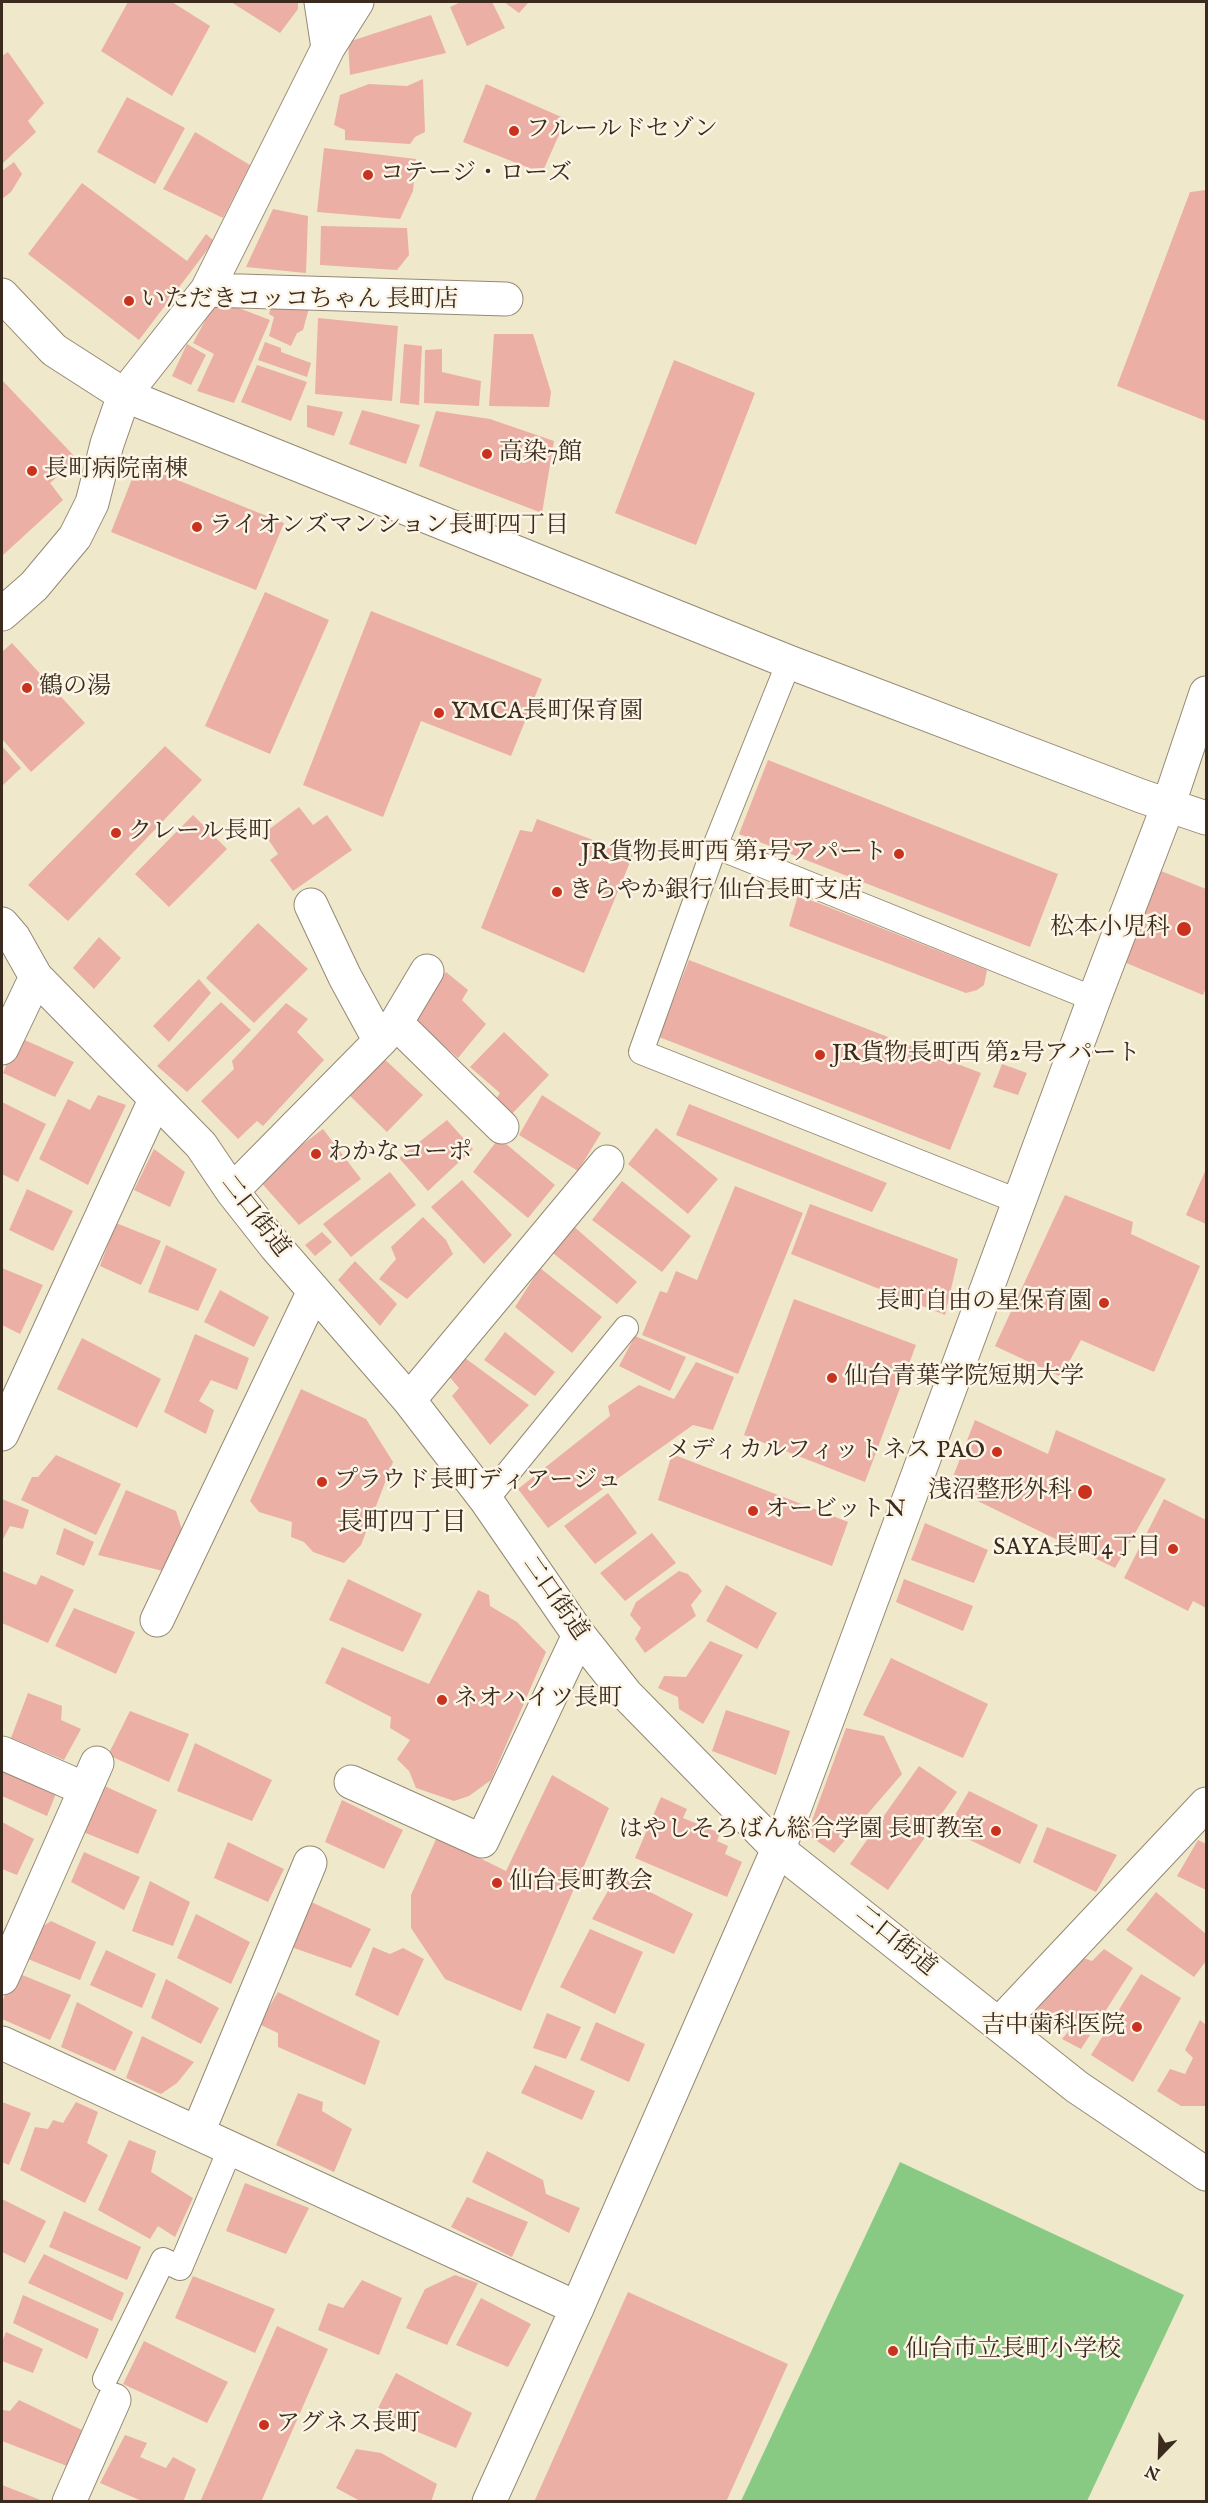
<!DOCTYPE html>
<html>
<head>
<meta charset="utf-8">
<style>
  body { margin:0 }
  #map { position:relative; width:1208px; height:2503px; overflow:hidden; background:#efe8cb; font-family:"IM FELL English",serif }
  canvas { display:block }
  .frame { position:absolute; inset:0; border:3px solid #3b2a1e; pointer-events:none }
  .north { position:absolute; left:1130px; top:2425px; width:60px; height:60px; -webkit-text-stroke:4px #fcf5e5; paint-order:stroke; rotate:203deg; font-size:16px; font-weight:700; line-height:24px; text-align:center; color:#3b2a1e }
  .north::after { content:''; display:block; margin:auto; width:21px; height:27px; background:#3b2a1e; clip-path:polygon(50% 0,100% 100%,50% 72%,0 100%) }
</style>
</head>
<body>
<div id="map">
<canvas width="1208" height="2503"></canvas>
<div class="frame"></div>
<div class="north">N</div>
</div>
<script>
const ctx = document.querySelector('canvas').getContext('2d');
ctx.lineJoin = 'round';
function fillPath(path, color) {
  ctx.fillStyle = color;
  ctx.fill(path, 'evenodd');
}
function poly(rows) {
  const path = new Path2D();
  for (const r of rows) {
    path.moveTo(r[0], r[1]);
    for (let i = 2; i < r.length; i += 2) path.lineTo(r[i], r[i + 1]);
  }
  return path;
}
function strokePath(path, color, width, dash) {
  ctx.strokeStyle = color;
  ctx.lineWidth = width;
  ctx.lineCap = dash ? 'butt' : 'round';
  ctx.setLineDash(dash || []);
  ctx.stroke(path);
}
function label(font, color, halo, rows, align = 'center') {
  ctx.font = font + ' "IM FELL English","Noto Serif JP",serif';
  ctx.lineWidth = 5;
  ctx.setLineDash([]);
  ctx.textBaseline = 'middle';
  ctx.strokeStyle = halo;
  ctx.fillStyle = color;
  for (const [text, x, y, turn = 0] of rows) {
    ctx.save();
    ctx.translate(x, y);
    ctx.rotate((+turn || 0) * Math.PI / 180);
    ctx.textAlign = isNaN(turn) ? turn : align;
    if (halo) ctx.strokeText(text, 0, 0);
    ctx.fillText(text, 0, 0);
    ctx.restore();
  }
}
fillPath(poly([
  [900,2162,1184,2295,1087,2501,741,2501]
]), '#88ca83');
fillPath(poly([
  [128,2,172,2,210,26,172,96,101,51],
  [231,2,298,2,298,9,280,33],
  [461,2,492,2,505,28,467,46,450,7],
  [504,2,529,2,519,13],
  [431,15,446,53,350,75,348,42],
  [8,52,44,103,28,121,36,132,2,164,2,56],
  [423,79,425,132,415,137,410,144,345,140,345,130,334,125,340,95,369,84,407,86],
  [486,84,566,119,542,173,463,142],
  [127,97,185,128,155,184,97,152],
  [195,132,250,165,223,218,163,189],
  [324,148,416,159,413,191,400,219,317,212],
  [14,162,22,174,11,192,2,199,2,171],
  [82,183,187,261,206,234,214,241,139,340,28,254],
  [1206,190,1206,421,1117,386,1190,192],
  [273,209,308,216,306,273,246,267],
  [321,226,407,228,409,255,397,270,320,265],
  [311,301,303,330,297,333,291,346,269,336,274,317,269,314,271,307],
  [236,307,270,320,234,403,197,391,214,354,193,343,212,308],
  [318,318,398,326,392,401,315,394],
  [494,334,533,334,551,392,549,407,489,406],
  [265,342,281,348,281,352,311,363,307,377,258,360],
  [187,344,206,355,191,385,172,376],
  [404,344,422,346,419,405,400,403],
  [442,349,442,372,481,381,479,406,424,403,425,350],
  [674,360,755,393,696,545,615,513],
  [257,365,307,382,291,421,241,402],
  [2,380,77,459,50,483,63,500,2,556],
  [307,405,343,412,334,436,307,427],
  [362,410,420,425,406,464,349,444],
  [436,411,490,419,554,441,542,513,419,466],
  [138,464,284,523,256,590,111,532],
  [265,592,329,620,270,754,205,726],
  [371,611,542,679,511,756,421,721,383,817,303,785],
  [12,643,85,723,31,772,2,739,2,652],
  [2,746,21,768,2,786],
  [165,746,202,780,68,921,28,885],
  [768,760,1058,874,1030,947,739,834],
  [299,807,313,825,327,815,352,850,293,891,270,860,278,854,264,833],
  [193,815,227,849,169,907,135,874],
  [537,819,633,855,584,973,481,928,520,830,532,832],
  [1161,871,1206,889,1206,988,1203,995,1124,962],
  [798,895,987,970,984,985,977,990,966,993,789,926],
  [258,923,308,969,254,1023,206,978],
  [99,937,121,958,94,989,73,968],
  [689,960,981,1073,950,1150,659,1037],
  [446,972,468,990,462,1000,486,1024,458,1058,408,1015],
  [199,979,211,993,169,1042,153,1026],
  [221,1002,251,1030,187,1092,157,1066],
  [286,1003,308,1019,297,1032,324,1060,263,1126,257,1121,238,1139,201,1101,234,1069,232,1061],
  [504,1032,549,1075,510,1116,494,1102,500,1093,470,1067],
  [18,1037,74,1062,55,1097,3,1073],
  [381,1056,423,1095,387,1132,346,1092],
  [1002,1064,1027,1073,1018,1095,993,1087],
  [98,1095,126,1105,88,1185,39,1159,68,1099,90,1110],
  [542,1095,601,1133,578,1171,519,1135],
  [2,1102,46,1124,18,1182,2,1174],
  [689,1104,887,1183,872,1212,676,1135],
  [447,1120,473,1149,428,1191,399,1158],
  [656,1128,718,1179,688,1214,628,1164],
  [323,1129,361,1179,299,1225,257,1178],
  [499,1138,555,1185,528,1218,473,1172],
  [154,1149,185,1172,170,1207,134,1190],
  [1206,1169,1206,1224,1186,1215],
  [390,1172,416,1205,351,1257,323,1224],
  [462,1180,512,1235,484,1264,431,1207],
  [622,1181,691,1236,662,1272,592,1220],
  [735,1186,803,1213,738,1374,642,1335,660,1291,667,1293,676,1271,697,1280],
  [27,1189,73,1211,53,1251,9,1230],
  [1065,1195,1133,1222,1131,1234,1200,1266,1154,1372,1081,1340,1061,1377,995,1346],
  [810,1204,958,1259,945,1315,791,1254],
  [423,1217,446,1240,453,1254,407,1299,379,1279,396,1259,391,1247],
  [116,1223,161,1241,141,1285,100,1266],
  [571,1224,637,1282,617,1304,549,1250],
  [322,1232,332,1242,315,1256,305,1245],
  [166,1245,217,1269,198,1311,148,1292],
  [355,1261,397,1304,380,1326,338,1280],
  [2,1268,43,1285,20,1334,2,1325],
  [540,1268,602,1317,572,1353,515,1307],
  [220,1290,269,1317,254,1347,204,1322],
  [794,1299,916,1345,865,1482,744,1435],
  [505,1332,555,1372,535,1396,484,1360],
  [195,1334,249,1358,237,1390,211,1380,199,1401,214,1410,206,1434,164,1412],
  [635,1336,686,1357,670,1391,619,1366],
  [82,1338,161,1379,137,1428,57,1389],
  [465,1358,529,1405,490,1445,452,1396,459,1388,447,1374],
  [696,1362,734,1377,713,1430,693,1425,548,1528,518,1489,610,1416,608,1406,639,1385,674,1399],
  [301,1389,366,1419,393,1462,361,1545,344,1563,313,1552,304,1542,291,1537,292,1522,259,1512,250,1501],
  [975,1420,1048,1454,1056,1430,1166,1479,1115,1568,949,1487],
  [672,1454,848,1522,832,1566,658,1500],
  [56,1455,121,1484,96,1535,21,1500,32,1477,38,1477],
  [126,1490,176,1511,182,1530,163,1571,98,1555],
  [608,1493,637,1533,595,1564,564,1526],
  [2,1499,29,1510,23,1529,10,1526,2,1541],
  [1164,1499,1206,1520,1206,1608,1193,1601,1188,1611,1124,1578],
  [925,1523,988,1550,974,1583,911,1560],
  [64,1528,94,1542,84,1566,56,1554],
  [652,1533,676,1563,625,1601,600,1573],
  [2,1571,36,1585,41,1575,74,1590,48,1643,2,1623],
  [679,1571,688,1574,702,1591,691,1605,696,1616,645,1653,635,1639,641,1628,630,1615,636,1602],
  [348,1579,422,1614,403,1652,329,1620],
  [904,1579,973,1606,963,1631,896,1602],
  [726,1585,777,1613,757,1649,706,1621],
  [478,1590,489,1595,490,1606,517,1622,546,1652,491,1780,469,1796,454,1801,416,1788,409,1771,397,1759,410,1740,390,1728,391,1717,325,1683,342,1647,429,1684],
  [74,1608,135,1632,116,1674,55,1646],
  [710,1641,743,1655,703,1724,679,1709,678,1697,658,1688,664,1676,686,1677],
  [891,1658,988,1704,963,1758,863,1715],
  [28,1693,62,1706,61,1720,81,1729,64,1760,11,1738],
  [726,1710,790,1731,776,1775,712,1751],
  [130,1711,189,1734,169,1782,108,1755],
  [846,1728,884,1736,902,1774,834,1853,807,1834],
  [195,1743,272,1780,252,1821,177,1791],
  [919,1766,957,1792,888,1890,850,1864],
  [2,1768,57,1791,47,1816,2,1796],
  [552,1775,609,1808,521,2011,445,1979,411,1928,411,1895,437,1837,506,1871],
  [98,1783,157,1810,138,1854,78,1830],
  [969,1791,1038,1825,1020,1864,947,1829],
  [661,1797,687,1809,683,1818,720,1833,717,1841,728,1846,725,1854,742,1862,727,1897,635,1858],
  [342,1800,403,1830,384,1869,325,1842],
  [2,1822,34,1839,17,1875,2,1869],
  [1047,1827,1117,1855,1096,1892,1033,1862],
  [1198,1840,1206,1844,1206,1890,1177,1876],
  [228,1842,284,1869,268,1902,214,1878],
  [84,1852,140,1877,124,1910,71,1882],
  [617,1875,693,1914,674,1954,592,1919],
  [150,1881,190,1902,173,1946,132,1931],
  [1156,1892,1206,1934,1206,1961,1194,1977,1126,1930],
  [309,1901,371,1929,351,1968,291,1947],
  [196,1914,250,1942,231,1984,177,1958],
  [51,1921,96,1942,80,1980,23,1957,36,1931],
  [590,1929,643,1952,615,2014,560,1987],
  [373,1947,390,1954,403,1948,424,1959,398,2016,355,1995],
  [1104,1949,1133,1968,1081,2049,1062,2039,1078,2020,1062,2011,1053,2024,1036,2012,1063,1970,1081,1957,1092,1961],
  [106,1950,156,1974,142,2008,90,1985],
  [15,1972,71,1995,50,2040,2,2019,2,2002],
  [1141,1974,1181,1998,1133,2082,1091,2055],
  [166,1979,219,2008,201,2044,151,2018],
  [278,1992,380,2041,365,2085,278,2047,278,2033,259,2024],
  [77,2002,133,2032,115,2071,61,2047],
  [547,2013,581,2027,566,2059,533,2048],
  [1200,2020,1206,2025,1206,2106,1181,2106,1157,2091,1170,2069,1185,2074,1193,2058,1185,2050],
  [596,2022,645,2044,629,2082,580,2060],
  [142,2036,194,2062,177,2083,161,2094,126,2078],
  [535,2065,595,2091,582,2120,521,2093],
  [298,2093,323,2102,322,2111,352,2129,334,2172,276,2145],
  [2,2102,31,2113,9,2165,2,2162],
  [76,2102,98,2112,87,2143,108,2155,85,2203,20,2170,35,2127,48,2129,53,2120,63,2123],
  [129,2140,156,2151,151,2172,193,2198,175,2237,158,2226,150,2239,98,2210],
  [487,2151,543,2180,546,2194,580,2208,569,2233,472,2182],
  [245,2183,309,2208,286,2254,226,2231],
  [467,2197,528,2222,512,2257,451,2227],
  [2,2199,46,2221,25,2263,2,2252],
  [64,2211,141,2247,127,2280,49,2247],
  [44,2254,124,2293,112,2321,28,2283],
  [455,2275,478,2283,447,2345,406,2328,425,2289],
  [193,2276,275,2309,255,2353,175,2318],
  [362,2280,402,2298,379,2355,318,2330,328,2303,343,2308],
  [628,2292,788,2364,726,2502,534,2502],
  [23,2295,99,2329,87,2359,13,2323],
  [481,2298,531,2324,508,2367,456,2345],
  [277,2326,328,2349,261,2502,200,2502],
  [6,2332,43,2349,33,2373,2,2361,2,2342],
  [144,2341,228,2382,207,2423,123,2384],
  [396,2373,472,2413,456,2448,375,2414],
  [19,2400,82,2430,67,2466,2,2441,2,2413,3,2410,10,2411],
  [125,2435,147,2443,140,2457,166,2468,173,2457,196,2469,183,2502,144,2502,100,2483],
  [356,2449,381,2453,437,2484,431,2502,362,2502,336,2488],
  [2,2485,43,2501,43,2502,2,2502]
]), '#ebafa6');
const service = poly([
  [789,662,715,846,641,1052,1020,1202],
  [715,846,1094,999],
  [486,1500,626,1328],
  [105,2379,163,2260,180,2268,231,2147]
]);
const minor = poly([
  [321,2,328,48],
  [207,290,506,299],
  [2,614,34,586,75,537,92,503,107,444,124,395,207,290,328,48,357,2],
  [311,905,345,977,380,1041],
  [2,924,14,938,36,977,201,1145,232,1191,276,1247,409,1400,486,1500,579,1635,626,1694,779,1850,1077,2087,1206,2174],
  [396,1023,502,1127],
  [2,1048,36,977],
  [232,1191,380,1041,396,1023,427,971],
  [409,1400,607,1162],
  [2,1434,155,1100],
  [157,1620,314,1291],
  [2,1753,85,1789],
  [351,1782,482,1841,579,1635],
  [2,1978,97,1763],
  [999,2024,1206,1804],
  [2,2043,577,2308],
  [198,2132,310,1863],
  [69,2502,114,2400]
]);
const tertiary = poly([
  [2,295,54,350,124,395,789,662,1141,796,1206,818],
  [489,2502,577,2308,788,1826,1094,999,1168,806,1206,693]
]);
strokePath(service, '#958974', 26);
strokePath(minor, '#958974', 35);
strokePath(tertiary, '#958974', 35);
strokePath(service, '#fff', 24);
strokePath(minor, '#fff', 33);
strokePath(tertiary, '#fff', 33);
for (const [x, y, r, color] of [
  [514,131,6,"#c8321e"],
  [368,175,6,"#c8321e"],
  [129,301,6,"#c8321e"],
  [487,454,6,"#c8321e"],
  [32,471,6,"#c8321e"],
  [197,527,6,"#c8321e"],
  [27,688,6,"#c8321e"],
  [439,713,6,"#c8321e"],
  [116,833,6,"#c8321e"],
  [899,854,6,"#c8321e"],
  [557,892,6,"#c8321e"],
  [1184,929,8,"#c8321e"],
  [820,1055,6,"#c8321e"],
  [316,1154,6,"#c8321e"],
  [1104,1303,6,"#c8321e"],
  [832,1378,6,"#c8321e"],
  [997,1452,6,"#c8321e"],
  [322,1482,6,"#c8321e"],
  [1085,1492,8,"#c8321e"],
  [753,1511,6,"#c8321e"],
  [1173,1549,6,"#c8321e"],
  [442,1700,6,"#c8321e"],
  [996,1831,6,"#c8321e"],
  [497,1883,6,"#c8321e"],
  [1137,2027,6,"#c8321e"],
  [893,2351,6,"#c8321e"],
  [264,2425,6,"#c8321e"]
]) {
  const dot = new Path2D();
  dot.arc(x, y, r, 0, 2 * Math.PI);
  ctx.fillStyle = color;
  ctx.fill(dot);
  strokePath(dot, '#fcf5e5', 2);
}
label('24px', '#3b2a1e', '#fcf5e5', [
  ["フルールドセゾン",526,131],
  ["コテージ・ローズ",380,175],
  ["いただきコッコちゃん 長町店",141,301],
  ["高染7館",499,454],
  ["長町病院南棟",44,471],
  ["ライオンズマンション長町四丁目",209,527],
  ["鶴の湯",39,688],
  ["YMCA長町保育園",451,713],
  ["クレール長町",128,833],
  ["JR貨物長町西 第1号アパート",887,854,"right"],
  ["きらやか銀行 仙台長町支店",569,892],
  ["松本小児科",1170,929,"right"],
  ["JR貨物長町西 第2号アパート",832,1055],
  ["わかなコーポ",328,1154],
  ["長町自由の星保育園",1092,1303,"right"],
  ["仙台青葉学院短期大学",844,1378],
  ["メディカルフィットネス PAO",985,1452,"right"],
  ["プラウド長町ディアージュ",334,1482],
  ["浅沼整形外科",1072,1492,"right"],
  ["オービットN",765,1511],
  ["SAYA長町4丁目",1161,1549,"right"],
  ["ネオハイツ長町",454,1700],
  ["はやしそろばん総合学園 長町教室",984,1831,"right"],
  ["仙台長町教会",509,1883],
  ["吉中歯科医院",1125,2027,"right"],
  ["仙台市立長町小学校",905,2351],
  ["アグネス長町",276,2425]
], 'left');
label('24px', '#3b2a1e', '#fcf5e5', [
  ["二口街道",254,1217,52],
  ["二口街道",554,1599,55],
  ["二口街道",895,1942,39]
]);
label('26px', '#3b2a1e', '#fcf5e5', [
  ["長町四丁目",402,1525]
]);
</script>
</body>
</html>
